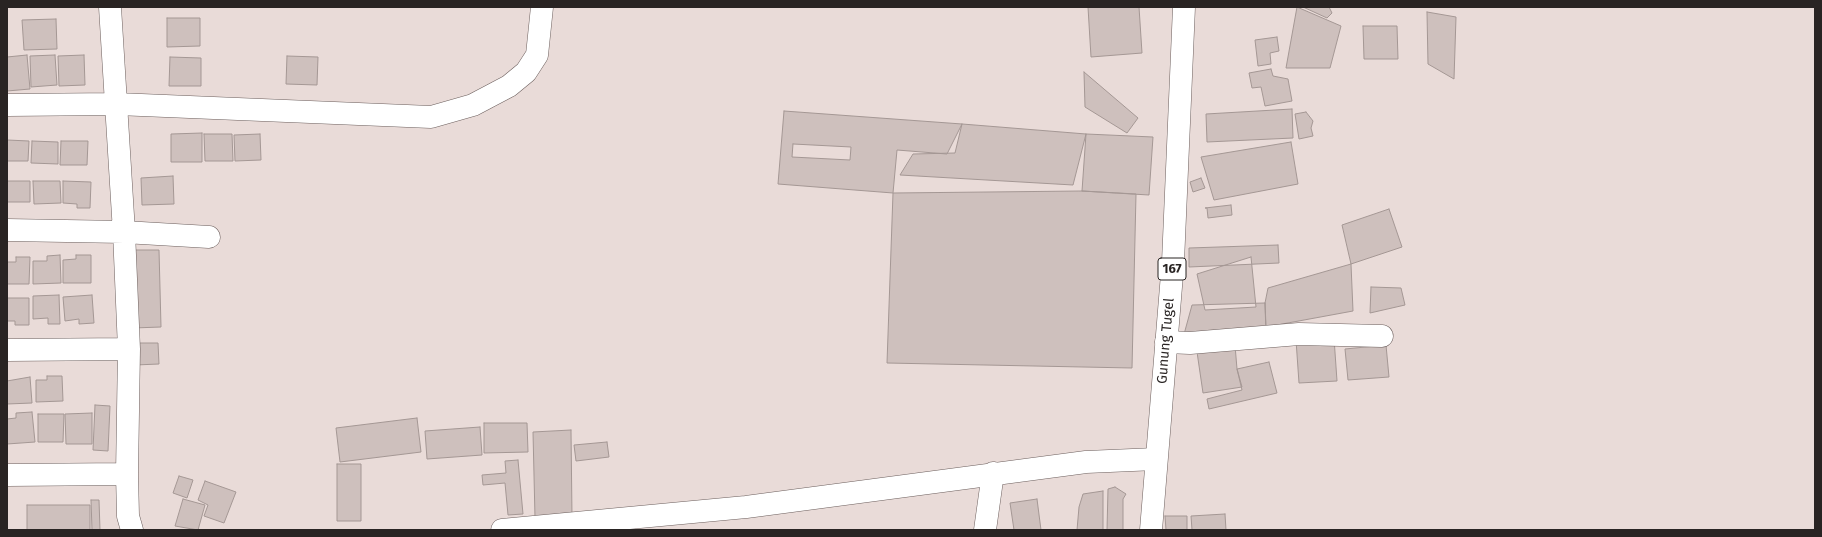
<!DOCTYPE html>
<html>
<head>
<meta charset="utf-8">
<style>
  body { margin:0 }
  #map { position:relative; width:1822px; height:537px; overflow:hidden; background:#e9dbd8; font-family:"Fira Sans",sans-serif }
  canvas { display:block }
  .frame { position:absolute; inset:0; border:8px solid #292423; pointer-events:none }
</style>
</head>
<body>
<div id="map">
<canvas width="1822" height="537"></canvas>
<div class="frame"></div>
</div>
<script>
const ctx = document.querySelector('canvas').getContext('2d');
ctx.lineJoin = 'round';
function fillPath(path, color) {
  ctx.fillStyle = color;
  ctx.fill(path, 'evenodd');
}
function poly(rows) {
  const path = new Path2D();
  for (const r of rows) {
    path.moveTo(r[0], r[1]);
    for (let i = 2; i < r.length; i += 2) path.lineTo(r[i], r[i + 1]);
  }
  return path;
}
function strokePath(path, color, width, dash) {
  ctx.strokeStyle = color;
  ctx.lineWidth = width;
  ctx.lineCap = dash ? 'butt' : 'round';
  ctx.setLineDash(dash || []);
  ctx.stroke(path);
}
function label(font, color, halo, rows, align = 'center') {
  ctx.font = font + ' "Fira Sans",sans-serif';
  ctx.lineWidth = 3;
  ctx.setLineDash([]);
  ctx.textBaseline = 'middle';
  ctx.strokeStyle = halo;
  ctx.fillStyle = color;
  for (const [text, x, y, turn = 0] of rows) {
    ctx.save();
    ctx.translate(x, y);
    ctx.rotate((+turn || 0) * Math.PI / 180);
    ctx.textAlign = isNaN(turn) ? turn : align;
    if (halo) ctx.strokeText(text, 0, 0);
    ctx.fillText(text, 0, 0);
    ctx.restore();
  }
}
const building = poly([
  [1088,7,1139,7,1142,53,1091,57,1088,7],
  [1297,7,1341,26,1330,68,1286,68,1297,7],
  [1303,7,1329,7,1332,13,1327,18,1303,7],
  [1427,12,1456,17,1454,79,1428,64,1427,12],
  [167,18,200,18,200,46,167,47,167,18],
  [56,19,57,49,24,50,22,20,56,19],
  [1363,26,1397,26,1398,59,1364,59,1363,26],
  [1277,37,1279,51,1270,53,1271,64,1258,66,1255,40,1277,37],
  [27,55,30,89,7,91,7,57,27,55],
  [55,55,57,85,31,87,30,56,55,55],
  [84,55,85,85,59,86,58,56,84,55],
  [287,56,318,57,317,85,286,84,287,56],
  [170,57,201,58,201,86,169,86,170,57],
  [1271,69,1273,76,1288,79,1292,101,1265,106,1261,87,1252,88,1249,73,1271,69],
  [1084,72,1138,118,1127,133,1085,107,1084,72],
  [1292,109,1293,138,1207,142,1206,114,1292,109],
  [784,111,962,124,947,154,897,150,893,193,778,184,784,111],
  [1306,112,1313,121,1311,128,1313,136,1299,139,1295,114,1306,112],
  [962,124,1086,134,1073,185,900,175,913,154,955,153,962,124],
  [202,133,202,162,171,162,171,134,202,133],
  [204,134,232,134,233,161,205,161,204,134],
  [260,134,261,160,235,161,234,135,260,134],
  [1086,134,1153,137,1149,195,1082,191,1086,134],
  [7,140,29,141,28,161,7,161,7,140],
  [32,141,58,142,58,164,31,163,32,141],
  [61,141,88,141,87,165,60,165,61,141],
  [1291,142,1298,184,1214,200,1201,157,1291,142],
  [793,144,851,147,850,160,792,157,793,144],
  [173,176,174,204,142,205,141,178,173,176],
  [1201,178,1205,188,1193,192,1190,182,1201,178],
  [7,181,30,181,30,202,7,202,7,181],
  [33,181,60,181,61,203,34,204,33,181],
  [63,181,91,182,90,208,77,208,77,204,63,203,63,181],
  [1082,191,1136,194,1132,368,887,363,893,193,1082,191],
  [1231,205,1232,215,1208,218,1207,208,1205,208,1231,205],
  [1389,209,1402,247,1351,264,1342,225,1389,209],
  [1278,245,1279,263,1189,267,1189,248,1278,245],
  [131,250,159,250,161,327,133,328,131,250],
  [60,255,61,283,33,284,33,261,47,261,47,256,60,255],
  [76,255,91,255,91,283,63,283,63,260,76,259,76,255],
  [16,257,30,257,29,284,7,284,7,262,16,262,16,257],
  [1251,257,1256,307,1205,310,1197,274,1251,257],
  [1351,264,1353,311,1266,327,1265,303,1268,288,1351,264],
  [1371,287,1401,288,1405,305,1370,313,1371,287],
  [59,295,60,324,48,324,48,318,33,319,33,296,59,295],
  [92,295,94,323,79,324,79,319,65,321,63,297,92,295],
  [7,298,29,298,29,325,15,325,15,321,7,321,7,298],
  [1265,303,1266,335,1183,338,1192,305,1265,303],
  [1334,338,1337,381,1299,383,1296,340,1334,338],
  [135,343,158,343,159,364,135,365,135,343],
  [1235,345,1237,369,1242,387,1203,393,1197,352,1235,345],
  [1386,345,1389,377,1348,380,1345,349,1386,345],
  [1269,362,1277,393,1209,409,1207,399,1242,390,1237,369,1269,362],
  [47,376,62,376,63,401,36,402,36,380,47,380,47,376],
  [30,377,32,403,7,404,7,381,30,377],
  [95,405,110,406,108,451,93,450,95,405],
  [32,412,35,442,7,444,7,419,16,418,16,413,32,412],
  [92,413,92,444,66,444,65,414,92,413],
  [38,414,64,414,63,442,38,442,38,414],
  [417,418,421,452,340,462,336,428,417,418],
  [484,423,527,423,528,452,484,453,484,423],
  [480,427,482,455,427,459,425,431,480,427],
  [571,430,572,517,535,518,533,432,571,430],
  [607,442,609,457,576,461,574,445,607,442],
  [518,460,523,514,508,515,505,483,483,485,482,475,506,473,505,461,518,460],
  [337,464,361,464,361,521,337,521,337,464],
  [179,476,193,480,187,498,173,493,179,476],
  [205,481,236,492,224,523,204,516,208,505,198,500,205,481],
  [1115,487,1126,494,1123,499,1123,530,1107,530,1108,489,1115,487],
  [1103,491,1103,530,1077,530,1079,507,1083,494,1103,491],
  [183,499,205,505,198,530,175,526,183,499],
  [1037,499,1041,530,1014,530,1010,503,1037,499],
  [91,500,99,500,100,530,92,530,91,500],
  [27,505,90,505,90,530,27,530,27,505],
  [1225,514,1226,530,1192,530,1191,516,1225,514],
  [1165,516,1187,516,1187,530,1166,530,1165,516]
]);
fillPath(building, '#cec0bd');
strokePath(building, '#a49794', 1);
const minor = poly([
  [110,7,124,232,129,349,127,474,128,516,132,530],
  [7,105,117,104,431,117,473,105,509,86,526,72,537,55,542,7],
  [7,230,124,232,209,237],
  [1166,342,1190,343,1299,334,1382,336],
  [7,350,129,349],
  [7,475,127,474],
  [502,530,746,507,1086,462,1156,459],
  [985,530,993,473]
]);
const primary = poly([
  [1151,530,1173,262,1184,7]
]);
strokePath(minor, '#6c5f5d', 23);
strokePath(primary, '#6c5f5d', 23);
strokePath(minor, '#fff', 22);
strokePath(primary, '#fff', 22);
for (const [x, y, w] of [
  [1172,269,28]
]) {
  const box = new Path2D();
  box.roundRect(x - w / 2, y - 11, w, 22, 3);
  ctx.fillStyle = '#fff';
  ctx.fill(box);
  strokePath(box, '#292423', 1);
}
label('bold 13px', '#292423', null, [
  ["167",1172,269]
]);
label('14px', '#292423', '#fff', [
  ["Gunung Tugel",1166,341,-85]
]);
</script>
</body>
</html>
